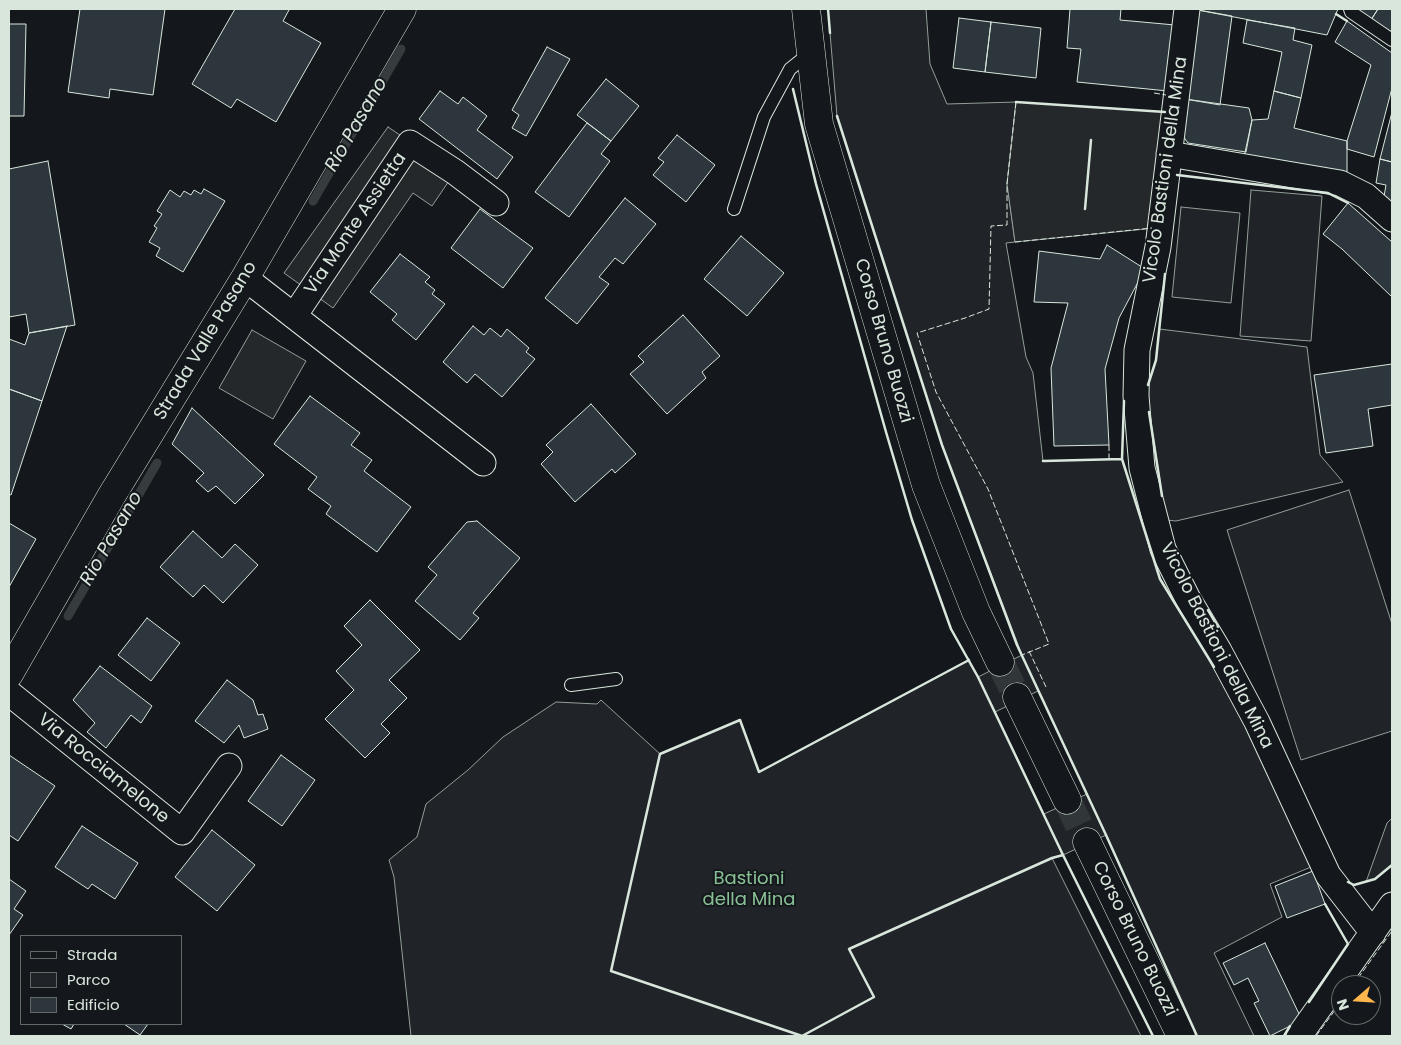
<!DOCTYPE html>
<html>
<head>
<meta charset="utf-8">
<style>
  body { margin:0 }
  #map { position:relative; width:1401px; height:1045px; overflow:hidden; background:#14181c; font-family:Poppins,sans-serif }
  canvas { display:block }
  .frame { position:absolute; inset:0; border:10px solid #d8e6dc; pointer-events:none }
  .legend { position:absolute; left:20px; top:935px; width:162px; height:90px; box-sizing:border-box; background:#14181c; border:1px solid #626a69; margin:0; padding:6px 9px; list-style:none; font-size:15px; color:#d8e6dc }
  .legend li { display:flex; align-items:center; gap:10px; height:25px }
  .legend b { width:25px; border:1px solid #626a69 }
  .north { position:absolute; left:1331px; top:975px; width:50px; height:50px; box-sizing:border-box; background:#14181c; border:1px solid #626a69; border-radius:50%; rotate:251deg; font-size:14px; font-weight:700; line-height:20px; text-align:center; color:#d8e6dc }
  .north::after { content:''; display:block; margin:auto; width:18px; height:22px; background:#ffb74d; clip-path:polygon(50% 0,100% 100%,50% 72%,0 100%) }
</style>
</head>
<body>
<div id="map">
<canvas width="1401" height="1045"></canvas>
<div class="frame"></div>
<ul class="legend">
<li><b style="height:6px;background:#14181c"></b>Strada</li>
<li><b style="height:14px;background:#202428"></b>Parco</li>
<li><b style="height:14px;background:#2c363c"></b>Edificio</li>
</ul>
<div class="north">N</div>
</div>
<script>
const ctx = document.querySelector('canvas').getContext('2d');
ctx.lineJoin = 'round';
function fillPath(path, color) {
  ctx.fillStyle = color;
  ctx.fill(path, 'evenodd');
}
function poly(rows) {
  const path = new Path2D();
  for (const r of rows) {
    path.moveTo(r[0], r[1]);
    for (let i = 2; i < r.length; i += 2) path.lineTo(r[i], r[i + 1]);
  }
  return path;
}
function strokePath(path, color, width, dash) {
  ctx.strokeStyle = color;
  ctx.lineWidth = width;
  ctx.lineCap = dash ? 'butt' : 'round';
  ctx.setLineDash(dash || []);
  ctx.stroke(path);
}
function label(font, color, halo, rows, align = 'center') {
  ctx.font = font + ' Poppins,sans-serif';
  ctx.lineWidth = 4;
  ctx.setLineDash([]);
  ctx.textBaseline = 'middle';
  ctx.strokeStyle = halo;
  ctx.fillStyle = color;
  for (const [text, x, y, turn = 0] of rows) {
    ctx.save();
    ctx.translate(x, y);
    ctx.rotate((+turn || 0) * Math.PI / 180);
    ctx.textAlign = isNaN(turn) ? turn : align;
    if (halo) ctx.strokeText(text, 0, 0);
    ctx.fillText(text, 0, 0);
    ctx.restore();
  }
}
const green = poly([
  [828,9,926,9,930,64,947,104,1016,102,1007,184,1015,242,1006,243,1026,357,1033,373,1043,461,1122,459,1160,578,1229,692,1311,867,1270,884,1282,917,1214,953,1254,1036,1197,1036,1106,835,1063,855,1052,858,1141,1036,411,1036,394,877,389,860,417,837,426,804,468,770,503,737,556,702,597,704,601,700,660,754,740,720,759,772,969,660,978,677,1022,655,942,445,837,116,828,9],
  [1038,691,1087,794,1044,814,995,712,1038,691],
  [1251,190,1322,196,1311,341,1240,336,1251,190],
  [1181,207,1240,213,1231,303,1172,297,1181,207],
  [1159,329,1307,347,1320,455,1343,482,1176,521,1166,520,1146,390,1156,360,1159,329],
  [1349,490,1392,624,1392,731,1301,760,1227,530,1349,490],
  [1392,818,1392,865,1375,879,1366,882,1387,823,1392,818]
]);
fillPath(green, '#202428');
strokePath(green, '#939e99', 1);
const parking = poly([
  [1016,102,1168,112,1156,228,1015,242,1007,184,1016,102],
  [388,127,455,172,432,206,413,193,333,308,284,273,388,127],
  [252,330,306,361,273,419,219,388,252,330]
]);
fillPath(parking, '#24282b');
strokePath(parking, '#939e99', 1);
strokePath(poly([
  [313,201,401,49],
  [68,616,157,463]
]), '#363b3e', 9);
const building = poly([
  [80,9,165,9,153,95,110,89,109,98,68,92,80,9],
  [235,9,286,9,289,10,283,21,321,43,276,122,237,99,231,108,192,84,235,9],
  [1070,9,1121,9,1120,20,1175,25,1168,91,1077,82,1081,49,1067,48,1070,9],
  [1198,9,1338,9,1327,35,1198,10,1198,9],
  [1359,9,1378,9,1371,20,1361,15,1359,9],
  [1378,9,1392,9,1392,32,1371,20,1378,9],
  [1198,10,1232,16,1220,105,1185,99,1198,10],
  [959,18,991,22,985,72,953,68,959,18],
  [1247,20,1295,28,1293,40,1312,45,1301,98,1274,91,1282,52,1243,43,1247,20],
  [1347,21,1392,53,1392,88,1374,157,1347,149,1347,141,1371,65,1335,42,1347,21],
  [991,22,1041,28,1036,78,985,72,991,22],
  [9,24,26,24,24,116,9,116,9,24],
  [547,47,570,59,526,136,512,128,519,115,512,110,547,47],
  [606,79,639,106,611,141,577,115,606,79],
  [440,91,458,104,463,97,487,116,477,130,513,157,497,179,419,119,440,91],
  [1274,91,1301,98,1294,128,1347,141,1347,174,1244,157,1252,120,1268,119,1274,91],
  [1185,99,1249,108,1252,120,1246,152,1188,143,1180,132,1185,99],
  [1392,112,1392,162,1380,159,1392,112],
  [587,123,611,141,601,154,610,161,569,217,535,192,587,123],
  [677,135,715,165,686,202,653,175,664,162,658,158,677,135],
  [1380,159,1392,162,1392,204,1383,202,1386,185,1376,183,1380,159],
  [48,161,75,325,29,333,26,314,9,317,9,169,48,161],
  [204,189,225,201,183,272,156,256,160,248,149,242,157,228,154,226,162,214,157,211,170,190,180,197,184,191,191,195,194,190,201,194,204,189],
  [625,198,656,224,623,264,615,258,599,277,609,284,577,324,545,298,625,198],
  [1348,203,1392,242,1392,297,1342,249,1323,234,1348,203],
  [480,209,533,248,503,288,451,248,480,209],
  [741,236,784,273,747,316,704,279,741,236],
  [1107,245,1145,269,1119,318,1105,369,1109,445,1054,446,1051,368,1068,303,1034,302,1039,251,1100,259,1107,245],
  [400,254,430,277,425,282,435,290,432,294,445,304,416,340,392,320,397,314,370,292,400,254],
  [683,315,720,356,702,372,706,378,667,414,630,374,644,362,638,356,683,315],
  [67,326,42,401,9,389,9,339,25,345,29,333,67,326],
  [473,326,484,335,490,328,501,337,507,329,529,348,526,352,535,359,502,397,475,374,467,383,443,362,473,326],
  [1392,364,1392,405,1368,409,1373,446,1326,453,1314,375,1392,364],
  [9,389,42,401,11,495,9,494,9,389],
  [310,396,360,433,351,445,372,460,364,471,411,507,377,552,326,514,331,506,308,489,317,477,274,444,310,396],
  [591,404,636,454,615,473,612,469,575,502,541,464,553,452,546,445,591,404],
  [192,408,264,475,235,504,216,486,208,492,196,481,204,473,172,444,192,408],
  [477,521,520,558,473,613,479,618,460,640,415,601,437,575,428,567,467,522,477,521],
  [9,523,36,539,9,587,9,523],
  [193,531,222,558,235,544,258,565,223,603,204,585,193,597,160,567,193,531],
  [370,600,420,650,389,680,407,698,381,724,390,733,365,758,325,719,354,690,336,671,362,645,344,626,370,600],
  [147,618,180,643,151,681,118,655,147,618],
  [100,666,152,706,141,723,131,715,106,748,87,732,95,723,73,700,100,666],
  [227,680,253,700,258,715,263,714,268,729,244,738,239,725,224,743,195,721,227,680],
  [9,755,55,786,18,841,9,835,9,755],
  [281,755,315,780,282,826,248,801,281,755],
  [82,826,138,863,115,899,92,884,88,889,55,867,82,826],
  [212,830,255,865,217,911,175,877,212,830],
  [1313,871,1325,904,1287,918,1275,886,1313,871],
  [9,879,26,891,14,909,23,915,9,935,9,879],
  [1265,943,1302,1020,1270,1036,1254,1003,1259,1001,1248,978,1234,985,1223,963,1265,943],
  [62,1024,74,1024,71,1029,62,1024],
  [124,1024,148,1024,140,1035,124,1024]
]);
fillPath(building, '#2c363c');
strokePath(building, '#d8e6dc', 1);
strokePath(poly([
  [1000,662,1017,697],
  [1067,800,1087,842]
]), '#313739', 28, [28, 14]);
const lane = poly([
  [1350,9,1351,12,1392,40],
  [734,209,764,117,790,69,810,53],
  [571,685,616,679]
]);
const street = poly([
  [1187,9,1158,247,1137,350,1136,396,1142,468,1163,549,1188,599,1219,651,1257,722,1328,875,1373,933],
  [1169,154,1340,183,1366,196,1392,219],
  [245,278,483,463],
  [294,316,410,143,455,172,496,203],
  [9,693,182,832,229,766],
  [1299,1036,1392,905]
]);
const secondary = poly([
  [9,674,112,495,245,278,402,9]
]);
const primary = poly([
  [806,9,819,124,926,485,976,612,1000,662],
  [1017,697,1067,800],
  [1087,842,1181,1036]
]);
strokePath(lane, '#d8e6dc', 14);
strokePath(street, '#d8e6dc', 27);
strokePath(secondary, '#d8e6dc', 29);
strokePath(primary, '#d8e6dc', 29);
strokePath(lane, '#14181c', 12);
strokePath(street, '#14181c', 25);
strokePath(secondary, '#14181c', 28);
strokePath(primary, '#14181c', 28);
strokePath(poly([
  [1154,93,1166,95],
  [1016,102,1007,184,1007,225,991,226,989,309,965,318,917,333,936,392,988,489,1049,644,1022,655],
  [1015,242,1152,228],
  [1109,445,1109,460],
  [1029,651,1046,687],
  [1353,985,1392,931],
  [1316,1036,1341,1002]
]), '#d8e6dc', 1, [6, 2.5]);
strokePath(poly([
  [828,9,830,33],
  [1336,14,1347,21],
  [793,89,816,184,886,432,912,520,951,629,978,677,1063,855,1153,1036],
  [1016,102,1165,112],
  [837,116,942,445,1017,645,1106,835,1197,1036],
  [1177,175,1328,193,1348,203],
  [1085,209,1091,140],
  [1148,385,1156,360,1165,274],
  [1124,401,1122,459,1160,579,1214,667],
  [1149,412,1162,496],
  [1043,461,1122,459],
  [1208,610,1218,627],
  [969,660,759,772,740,720,660,754,611,971,802,1036,874,997,849,949,1052,858,1063,855],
  [1348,882,1354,885,1375,879,1392,865],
  [1309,1002,1348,944,1325,904],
  [1284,1036,1290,1026]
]), '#d8e6dc', 2.5);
label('18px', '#d8e6dc', '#14181c', [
  ["Vicolo Bastioni della Mina",1166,170,-82],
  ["Via Monte Assietta",356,224,-56],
  ["Strada Valle Pasano",206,341,-59],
  ["Corso Bruno Buozzi",883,341,74],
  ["Vicolo Bastioni della Mina",1216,646,63],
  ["Via Rocciamelone",103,769,39],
  ["Corso Bruno Buozzi",1134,939,64]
]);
label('18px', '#8ac095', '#14181c', [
  ["Bastioni",749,879],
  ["della Mina",749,900]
]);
label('italic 19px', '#d8e6dc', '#14181c', [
  ["Rio Pasano",357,125,-60],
  ["Rio Pasano",112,539,-60]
]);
</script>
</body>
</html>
